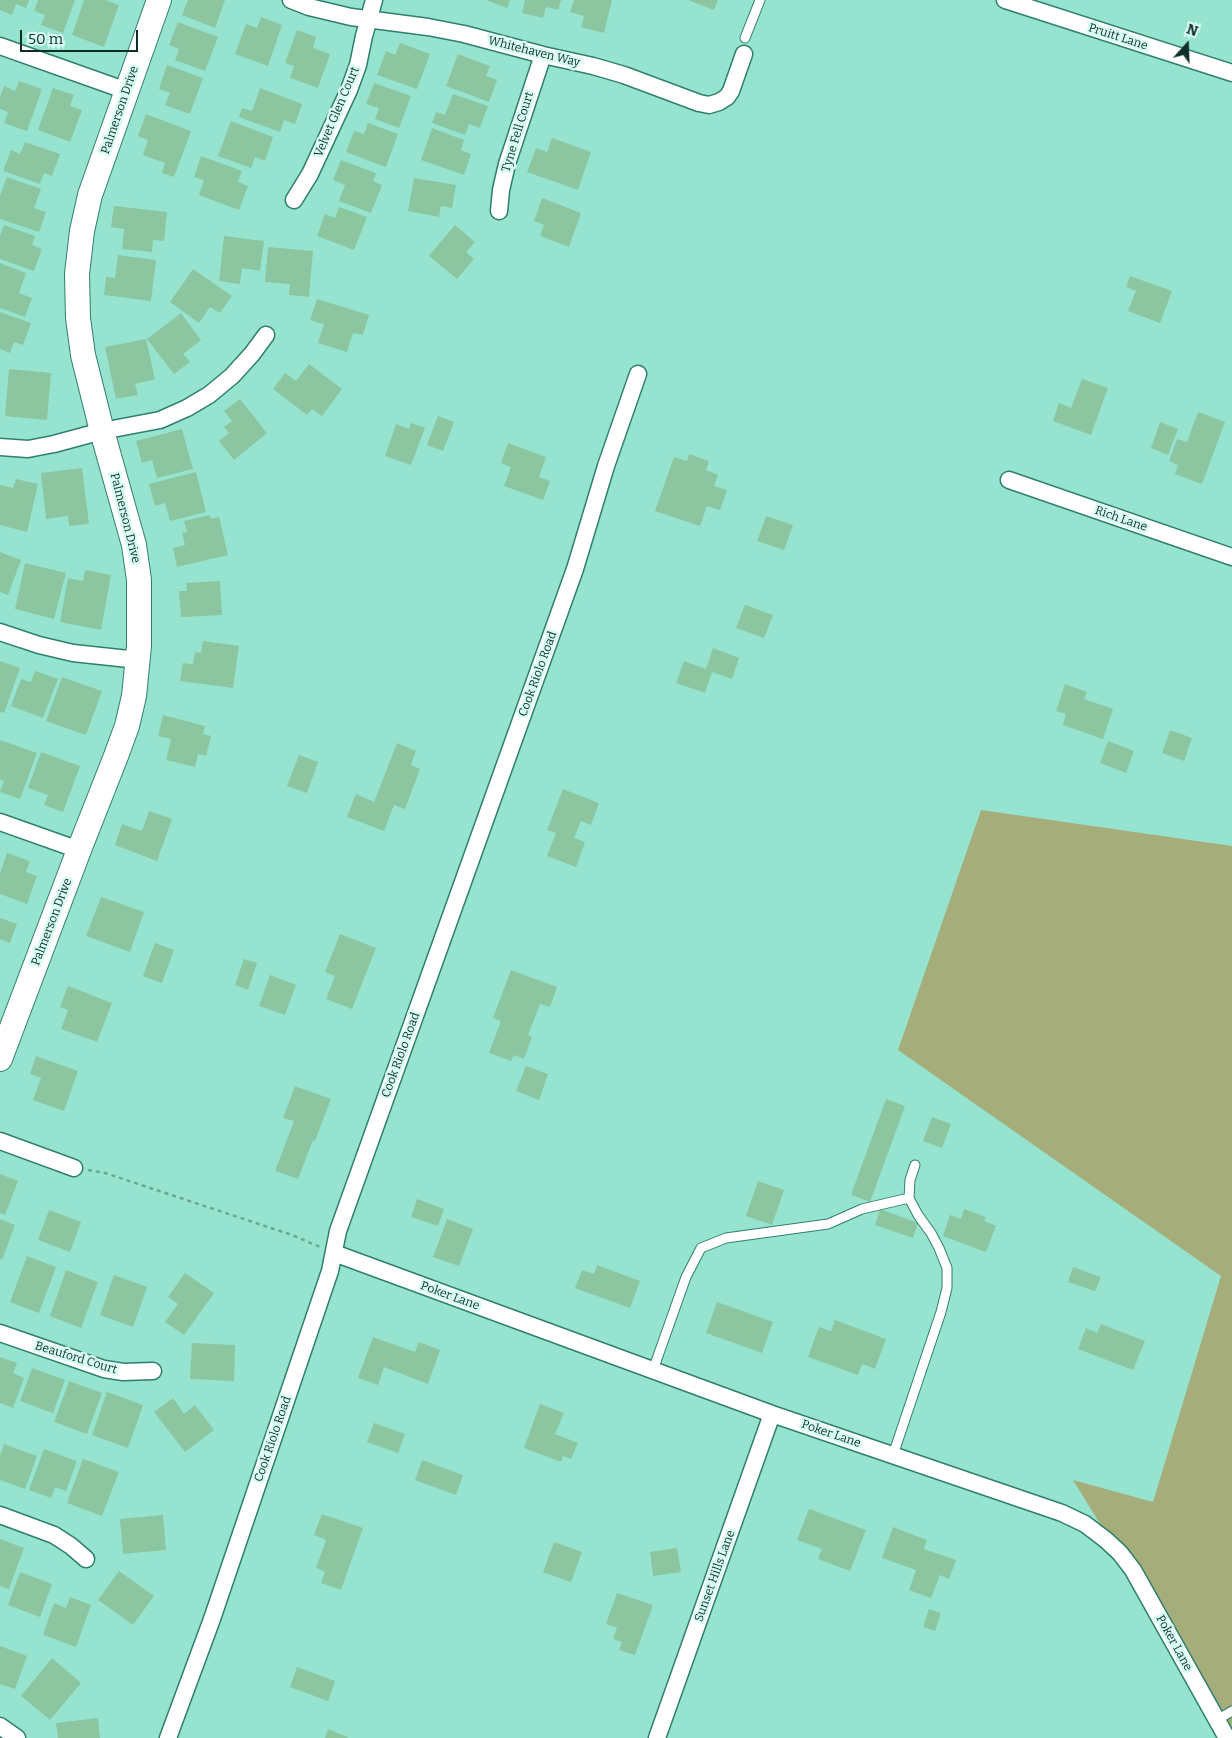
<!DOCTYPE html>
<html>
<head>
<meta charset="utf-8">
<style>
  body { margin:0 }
  #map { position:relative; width:1232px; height:1738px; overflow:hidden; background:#96e4cf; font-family:Bitter,serif }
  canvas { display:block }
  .north { position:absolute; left:1162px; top:20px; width:50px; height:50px; -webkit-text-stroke:4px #d7fcf1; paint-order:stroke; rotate:20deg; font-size:14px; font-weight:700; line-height:20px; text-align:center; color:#0e2f28 }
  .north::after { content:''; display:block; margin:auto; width:18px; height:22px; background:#0e2f28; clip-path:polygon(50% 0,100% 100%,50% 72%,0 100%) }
  .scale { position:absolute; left:20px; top:30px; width:118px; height:22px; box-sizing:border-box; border:2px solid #0e2f28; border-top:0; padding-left:6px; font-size:15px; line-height:18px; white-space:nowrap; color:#0e2f28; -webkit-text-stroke:4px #d7fcf1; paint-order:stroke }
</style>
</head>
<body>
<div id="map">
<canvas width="1232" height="1738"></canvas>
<div class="north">N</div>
<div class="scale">50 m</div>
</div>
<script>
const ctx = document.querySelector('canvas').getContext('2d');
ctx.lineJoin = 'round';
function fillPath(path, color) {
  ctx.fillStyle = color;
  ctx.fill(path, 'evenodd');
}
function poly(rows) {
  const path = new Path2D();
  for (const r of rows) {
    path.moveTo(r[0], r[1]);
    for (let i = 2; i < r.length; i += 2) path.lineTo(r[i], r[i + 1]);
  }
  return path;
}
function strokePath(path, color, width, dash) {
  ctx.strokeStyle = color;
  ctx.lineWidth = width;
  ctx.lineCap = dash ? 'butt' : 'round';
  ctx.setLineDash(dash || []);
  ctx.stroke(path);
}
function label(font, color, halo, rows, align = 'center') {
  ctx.font = font + ' Bitter,serif';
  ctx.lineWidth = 5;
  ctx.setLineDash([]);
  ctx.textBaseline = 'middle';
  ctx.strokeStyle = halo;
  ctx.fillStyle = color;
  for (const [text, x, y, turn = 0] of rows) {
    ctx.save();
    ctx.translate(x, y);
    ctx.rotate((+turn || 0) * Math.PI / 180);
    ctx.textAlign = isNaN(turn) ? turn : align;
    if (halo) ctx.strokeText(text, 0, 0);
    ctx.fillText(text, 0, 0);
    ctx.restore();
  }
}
fillPath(poly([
  [981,810,1232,846,1232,1738,1073,1480,1153,1502,1221,1276,898,1050]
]), '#a5ae7a');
fillPath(poly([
  [0,0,29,0,26,8,16,4,12,15,0,10],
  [38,0,75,0,63,33,41,25,45,15,34,11],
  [84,0,105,0,119,5,104,47,72,35],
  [188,0,225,0,215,28,182,15],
  [486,0,510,0,507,8],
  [525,0,561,0,558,10,546,7,543,18,522,13],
  [574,0,612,0,604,33,581,27,584,16,570,12],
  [688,0,718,0,714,10],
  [261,17,282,25,268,66,235,54,246,24,257,28],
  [178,22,218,37,205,71,175,60,179,49,169,45],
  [297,30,316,37,313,48,330,54,318,88,290,78,294,66,285,63],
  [400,43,430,54,417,89,377,75,386,51,395,55],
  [458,54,490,66,486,76,497,80,489,102,446,86],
  [167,65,203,78,190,114,165,105,170,93,159,89],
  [19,81,42,89,27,131,4,123,8,112,0,109,0,97,4,86,15,91],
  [374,83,411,96,399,128,375,119,379,108,366,104],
  [53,88,74,95,70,106,82,110,70,142,38,130],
  [260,88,302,104,295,124,284,120,280,132,239,117,242,108,252,111],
  [453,94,488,106,480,128,469,124,465,135,432,123,436,112,445,115],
  [146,114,191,131,174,177,162,173,165,163,143,155,148,140,138,136],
  [231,121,273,137,265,161,255,157,251,168,218,156],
  [368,123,398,134,386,167,346,152,354,131,364,134],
  [432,128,464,140,461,150,471,154,464,175,421,160],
  [552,138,591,152,578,190,527,172,536,148,547,152],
  [25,142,60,154,52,176,44,173,40,184,3,171,11,150,20,154],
  [201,156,242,171,238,182,248,186,239,210,199,195,204,180,194,177],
  [341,160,376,173,373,181,382,185,371,213,339,201,345,185,333,180],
  [7,177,41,189,34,208,46,212,39,232,0,219,0,196],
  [414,178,456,185,452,208,441,206,439,217,408,211],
  [542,198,581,213,569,247,540,236,544,225,534,221],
  [114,206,167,212,164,241,153,240,152,252,122,249,124,229,111,227],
  [339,207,367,217,354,250,317,236,325,214,335,218],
  [4,225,35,236,32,245,42,249,34,271,0,259,0,236],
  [455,225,475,242,466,252,474,259,457,279,429,256],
  [224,236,264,241,260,271,242,268,240,284,219,281],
  [268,247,313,251,309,297,289,295,290,284,265,282],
  [118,255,156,260,151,301,104,295,106,277,115,278],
  [0,263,26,273,19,293,32,298,25,317,0,308],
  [193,269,232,296,220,313,210,307,199,323,170,302],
  [1130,276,1172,291,1160,323,1128,311,1136,291,1126,287],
  [317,299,369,315,363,335,353,333,347,352,318,343,324,324,310,320],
  [0,312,31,323,23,345,14,342,10,353,0,349],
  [181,313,201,340,183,354,190,362,174,374,147,339],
  [146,339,155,379,135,384,138,395,116,399,105,347],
  [309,364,342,389,322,416,312,409,307,415,273,389,285,373,296,381],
  [9,369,51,373,47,420,5,416],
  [1082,379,1108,388,1091,435,1053,421,1059,403,1071,408],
  [240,399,267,433,234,460,219,441,229,433,224,427,232,421,224,411],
  [1198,412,1225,422,1202,484,1175,474,1178,465,1169,461,1177,439,1187,442],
  [438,416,454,422,443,451,427,445],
  [1160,422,1178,429,1168,455,1151,448],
  [411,423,425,428,411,465,385,456,396,424,409,429],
  [182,429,193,469,157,478,152,460,142,463,136,441],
  [508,443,546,457,539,477,550,481,543,500,504,486,511,467,501,463],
  [689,454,709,461,706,470,718,475,714,486,727,490,720,510,707,506,700,526,655,511,674,457,687,461],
  [82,468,89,524,69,526,68,516,46,519,41,473],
  [196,472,206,512,170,521,165,503,155,506,149,484],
  [16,479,38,484,27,532,0,525,0,485,13,488],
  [210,515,211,519,219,517,228,555,177,567,173,548,185,545,182,533,187,532,184,521],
  [766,516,793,525,784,550,757,541],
  [0,552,21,560,8,595,0,592],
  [25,563,66,573,54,619,15,609],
  [85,570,111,575,101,630,60,622,68,578,83,581],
  [220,581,222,615,181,617,179,591,187,591,186,583],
  [745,605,773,615,764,638,736,628],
  [203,641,239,646,233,688,180,681,183,663,193,664,195,652,201,653],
  [713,648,739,658,732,679,712,672,705,693,676,683,684,661,706,669],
  [0,661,20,668,4,713,0,712],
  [35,671,58,679,43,718,11,706,21,679,31,682],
  [62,677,102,691,86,735,46,721],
  [1065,684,1087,692,1084,699,1113,709,1103,739,1063,725,1066,714,1056,711],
  [163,715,205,726,203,734,211,736,206,756,198,754,195,767,166,760,171,739,158,736],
  [1170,730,1192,738,1184,761,1162,753],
  [0,740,37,753,20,799,0,792,4,781,0,779],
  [1108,741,1134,751,1126,773,1100,763],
  [397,743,416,751,411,765,420,769,405,809,394,805,384,831,347,817,356,794,374,802],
  [41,752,80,766,63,812,44,805,48,795,28,788],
  [299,755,318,762,307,793,287,786],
  [563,789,599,803,591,825,581,821,574,838,585,842,576,867,547,856,556,833,547,830],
  [149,811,172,819,157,861,115,845,122,824,142,831],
  [7,853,30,861,26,872,37,876,27,904,0,894,0,873],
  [101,897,144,912,130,952,86,936],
  [0,918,17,924,10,943,0,939],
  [340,934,376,948,352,1009,326,999,335,976,325,972],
  [155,943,174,950,162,983,143,976],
  [244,959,257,963,248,990,235,985],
  [511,970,557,987,550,1007,540,1004,528,1035,532,1037,524,1059,514,1055,511,1061,489,1053,501,1021,493,1018],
  [270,975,296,985,285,1015,259,1006],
  [68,986,112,1003,97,1042,61,1029,68,1010,60,1007],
  [36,1056,78,1071,64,1111,33,1100,41,1078,30,1074],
  [526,1066,548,1074,539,1100,516,1091],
  [295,1086,331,1099,315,1141,313,1140,298,1179,275,1171,294,1121,283,1118],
  [886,1099,905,1106,870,1202,851,1195],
  [932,1117,951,1124,942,1148,923,1141],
  [0,1174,18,1181,5,1215,0,1213],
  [758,1181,784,1190,772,1225,746,1216],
  [417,1199,444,1209,438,1226,411,1217],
  [880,1209,918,1223,913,1238,875,1225],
  [964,1209,986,1217,984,1221,996,1226,986,1252,943,1236,950,1215,961,1219],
  [49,1210,81,1222,70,1252,38,1240],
  [0,1219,15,1225,2,1260,0,1259],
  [447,1219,473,1229,459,1266,433,1257],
  [27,1256,56,1267,39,1313,10,1302],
  [597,1265,640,1281,630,1308,575,1288,582,1270,594,1274],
  [1073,1267,1101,1277,1095,1291,1068,1282],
  [66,1270,98,1282,81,1328,50,1316],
  [185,1273,214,1293,184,1335,165,1322,178,1304,168,1297],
  [114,1275,147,1287,133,1327,100,1315],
  [717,1302,773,1322,762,1353,706,1333],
  [835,1320,886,1339,875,1369,862,1364,858,1375,808,1357,819,1327,831,1331],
  [1101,1324,1145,1341,1133,1370,1078,1349,1086,1328,1097,1333],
  [373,1337,415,1352,419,1342,440,1350,428,1384,384,1367,378,1385,358,1378],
  [192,1343,235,1345,234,1381,190,1379],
  [0,1357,17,1363,13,1373,24,1378,13,1408,0,1403],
  [32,1368,65,1380,53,1413,20,1401],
  [69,1381,102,1393,87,1434,54,1422],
  [107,1392,143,1405,128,1448,92,1435],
  [173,1398,184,1414,195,1405,214,1430,185,1452,154,1412],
  [540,1404,564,1413,555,1434,578,1443,571,1459,563,1456,561,1462,524,1448],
  [374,1423,405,1434,398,1453,367,1442],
  [4,1444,37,1456,25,1489,0,1480,0,1456],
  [44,1449,77,1461,66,1491,55,1487,51,1498,29,1490],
  [83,1459,119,1472,102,1516,67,1503],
  [422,1460,463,1475,456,1495,415,1480],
  [809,1509,866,1530,850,1571,818,1559,822,1549,797,1540],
  [322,1514,363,1528,341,1590,321,1583,325,1572,316,1568,326,1540,314,1535],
  [163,1515,166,1550,123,1554,120,1519],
  [893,1527,927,1540,924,1549,956,1560,949,1579,940,1575,931,1598,909,1590,916,1570,882,1558],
  [0,1539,24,1548,9,1589,0,1586],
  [554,1542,582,1552,571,1582,543,1572],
  [677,1548,681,1572,653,1576,650,1552],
  [119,1571,154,1596,133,1625,98,1600],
  [20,1572,52,1584,40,1617,8,1605],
  [617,1593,653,1605,635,1655,619,1650,622,1642,613,1639,617,1628,606,1624],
  [70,1597,91,1605,76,1647,43,1635,54,1603,66,1608],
  [929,1609,941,1613,935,1631,923,1627],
  [0,1646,27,1656,15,1689,0,1684],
  [52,1658,81,1683,50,1720,21,1696],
  [297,1667,335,1681,328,1701,290,1687],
  [98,1718,100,1738,58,1738,56,1723],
  [328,1729,350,1738,325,1738]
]), '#8bc6a0');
const lane = poly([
  [745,38,760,0],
  [653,1370,686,1277,701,1248,726,1238,828,1224,862,1209,909,1198],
  [893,1455,941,1312,947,1288,947,1268,939,1248,931,1233,918,1215,909,1198,910,1180,915,1165],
  [1217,1720,1232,1711]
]);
const street = poly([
  [291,0,309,7,351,17,428,27,464,34,543,55,593,66,624,75,699,103,709,105,719,102,727,97,731,91,744,54],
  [1005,0,1232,73],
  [0,46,127,91],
  [294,200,310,174,349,90,358,65,364,36,374,0],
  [499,211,501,190,507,164,543,55],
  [0,447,28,449,54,444,102,431,160,420,187,408,209,395,232,376,252,354,266,335],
  [1009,480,1232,557],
  [0,632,39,645,73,653,138,660],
  [0,822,79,850],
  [0,1141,74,1168],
  [334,1253,772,1414,1062,1513,1085,1524,1106,1540,1120,1553,1133,1570,1227,1738],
  [0,1333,104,1369,123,1372,153,1371],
  [0,1515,54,1535,71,1546,86,1559],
  [0,1726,17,1738],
  [168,1738,212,1619,330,1271,338,1231,575,569,606,466,638,374],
  [657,1738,772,1414]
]);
const secondary = poly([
  [0,1059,79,850,116,756,127,726,134,696,139,646,139,580,134,545,102,431,83,355,78,318,77,274,82,231,90,195,159,0]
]);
strokePath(lane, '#2f7f6d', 11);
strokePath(street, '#2f7f6d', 19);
strokePath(secondary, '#2f7f6d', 26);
strokePath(poly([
  [88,1170,105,1173,292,1235,320,1247]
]), '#69a898', 2.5, [4, 4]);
strokePath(lane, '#fff', 9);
strokePath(street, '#fff', 16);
strokePath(secondary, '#fff', 24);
label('12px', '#0e2f28', '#d7fcf1', [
  ["Pruitt Lane",1118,37,18],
  ["Whitehaven Way",534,52,14],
  ["Palmerson Drive",120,110,-71],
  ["Velvet Glen Court",337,112,-67],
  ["Tyne Fell Court",518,132,-73],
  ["Palmerson Drive",125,518,76],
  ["Rich Lane",1121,519,19],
  ["Cook Riolo Road",538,674,-70],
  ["Palmerson Drive",52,922,-69],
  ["Cook Riolo Road",401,1055,-70],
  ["Poker Lane",450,1296,20],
  ["Beauford Court",76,1358,17],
  ["Poker Lane",831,1434,19],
  ["Cook Riolo Road",273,1439,-71],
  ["Sunset Hills Lane",715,1576,-70],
  ["Poker Lane",1174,1643,61]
]);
</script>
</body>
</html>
